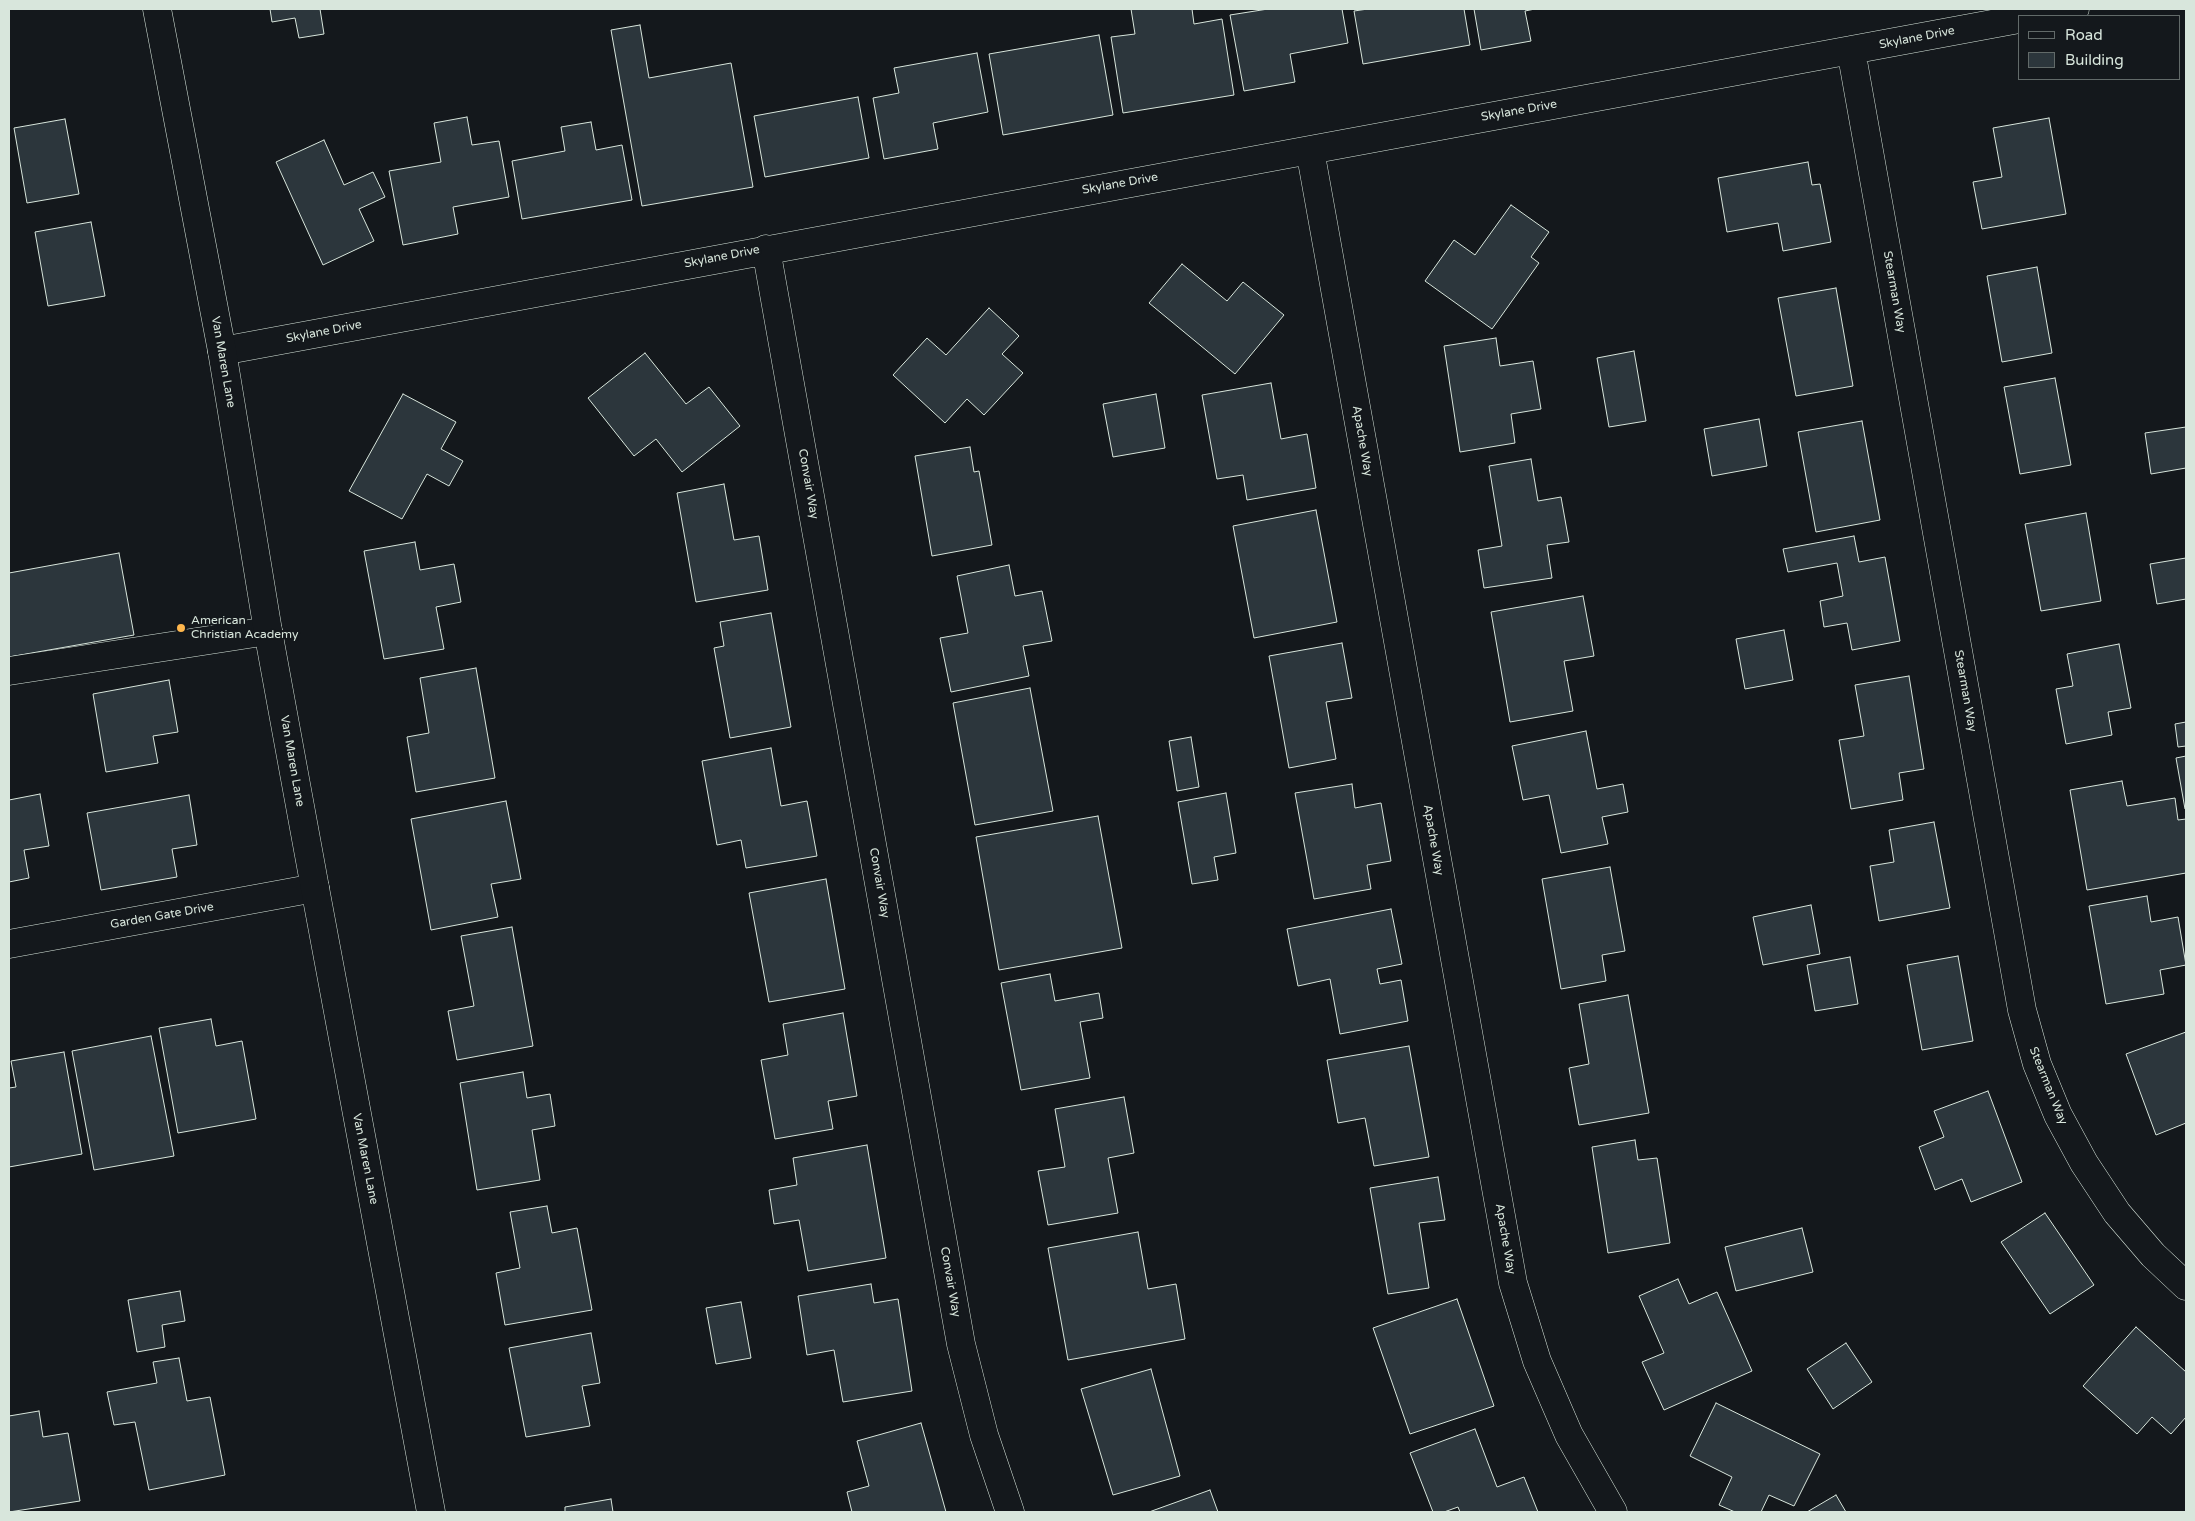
<!DOCTYPE html>
<html>
<head>
<meta charset="utf-8">
<style>
  body { margin:0 }
  #map { position:relative; width:2195px; height:1521px; overflow:hidden; background:#14181c; font-family:"Varela Round",sans-serif }
  canvas { display:block }
  .frame { position:absolute; inset:0; border:10px solid #d8e6dc; pointer-events:none }
  .legend { position:absolute; left:2018px; top:15px; width:162px; height:65px; box-sizing:border-box; background:#14181c; border:1px solid #626a69; margin:0; padding:6px 9px; list-style:none; font-size:15px; color:#d8e6dc }
  .legend li { display:flex; align-items:center; gap:10px; height:25px }
  .legend b { width:25px; border:1px solid #626a69 }
</style>
</head>
<body>
<div id="map">
<canvas width="2195" height="1521"></canvas>
<div class="frame"></div>
<ul class="legend">
<li><b style="height:6px;background:#14181c"></b>Road</li>
<li><b style="height:14px;background:#2c363c"></b>Building</li>
</ul>
</div>
<script>
const ctx = document.querySelector('canvas').getContext('2d');
ctx.lineJoin = 'round';
function fillPath(path, color) {
  ctx.fillStyle = color;
  ctx.fill(path, 'evenodd');
}
function poly(rows) {
  const path = new Path2D();
  for (const r of rows) {
    path.moveTo(r[0], r[1]);
    for (let i = 2; i < r.length; i += 2) path.lineTo(r[i], r[i + 1]);
  }
  return path;
}
function strokePath(path, color, width, dash) {
  ctx.strokeStyle = color;
  ctx.lineWidth = width;
  ctx.lineCap = dash ? 'butt' : 'round';
  ctx.setLineDash(dash || []);
  ctx.stroke(path);
}
function label(font, color, halo, rows, align = 'center') {
  ctx.font = font + ' "Varela Round",sans-serif';
  ctx.lineWidth = 4;
  ctx.setLineDash([]);
  ctx.textBaseline = 'middle';
  ctx.strokeStyle = halo;
  ctx.fillStyle = color;
  for (const [text, x, y, turn = 0] of rows) {
    ctx.save();
    ctx.translate(x, y);
    ctx.rotate((+turn || 0) * Math.PI / 180);
    ctx.textAlign = isNaN(turn) ? turn : align;
    if (halo) ctx.strokeText(text, 0, 0);
    ctx.fillText(text, 0, 0);
    ctx.restore();
  }
}
const building = poly([
  [270,9,320,9,324,34,299,38,295,18,272,22,270,9],
  [1131,9,1192,9,1194,24,1222,19,1234,95,1123,113,1111,37,1135,34,1131,9],
  [1268,9,1342,9,1348,43,1290,54,1295,82,1244,91,1230,15,1268,9],
  [1368,9,1464,9,1470,45,1363,64,1354,11,1368,9],
  [1474,9,1535,9,1525,11,1531,41,1481,50,1474,9],
  [640,25,649,78,731,63,753,187,642,206,611,30,640,25],
  [1099,35,1113,115,1003,135,989,54,1099,35],
  [977,53,988,112,933,123,938,149,884,159,873,98,899,93,894,68,977,53],
  [858,97,869,158,765,177,754,116,858,97],
  [467,117,472,145,499,141,509,197,453,207,458,234,403,245,389,171,441,162,434,123,467,117],
  [2049,118,2066,214,1982,229,1973,182,2002,177,1993,128,2049,118],
  [65,119,79,194,27,203,14,128,65,119],
  [591,122,596,150,622,145,632,200,522,219,512,161,565,151,561,127,591,122],
  [324,140,344,185,373,172,385,197,359,209,374,241,323,265,276,162,324,140],
  [1808,162,1812,185,1820,184,1831,242,1783,251,1778,223,1727,232,1718,178,1808,162],
  [1511,205,1549,232,1531,257,1539,263,1492,329,1425,281,1454,240,1475,255,1511,205],
  [91,222,105,296,48,306,35,232,91,222],
  [1182,264,1227,301,1243,282,1284,315,1235,374,1149,303,1182,264],
  [2037,267,2052,353,2002,362,1987,276,2037,267],
  [1836,288,1853,386,1796,396,1778,298,1836,288],
  [989,308,1019,336,1002,354,1023,373,984,415,967,399,945,423,893,375,927,338,946,355,989,308],
  [1496,338,1500,366,1533,361,1541,409,1511,414,1515,443,1460,452,1444,346,1496,338],
  [1634,351,1646,421,1609,427,1597,358,1634,351],
  [645,353,686,404,709,387,740,426,682,472,656,439,634,456,588,398,645,353],
  [2055,378,2071,465,2020,474,2004,387,2055,378],
  [1271,383,1281,439,1307,434,1316,488,1247,500,1243,475,1217,479,1202,395,1271,383],
  [403,394,456,422,441,449,463,461,449,486,427,474,402,519,349,491,403,394],
  [1156,394,1165,448,1113,457,1103,404,1156,394],
  [1759,419,1767,466,1712,476,1704,429,1759,419],
  [1862,421,1880,520,1816,532,1798,432,1862,421],
  [2186,427,2186,468,2151,474,2145,433,2186,427],
  [970,447,974,472,979,471,992,545,932,556,915,456,970,447],
  [1531,459,1538,501,1561,497,1569,542,1547,545,1552,578,1484,588,1478,550,1502,546,1489,466,1531,459],
  [724,484,734,540,759,536,768,590,696,602,677,493,724,484],
  [1316,510,1337,622,1254,638,1233,526,1316,510],
  [2086,513,2101,601,2041,611,2025,524,2086,513],
  [1854,536,1859,562,1885,557,1900,641,1852,650,1847,623,1824,627,1820,601,1843,596,1837,563,1788,572,1783,549,1854,536],
  [415,542,420,570,454,564,461,602,436,607,444,649,384,659,364,551,415,542],
  [119,553,134,635,9,657,9,573,119,553],
  [2186,558,2186,599,2157,604,2150,564,2186,558],
  [1009,565,1015,596,1042,591,1052,641,1023,646,1029,676,951,692,940,638,968,633,957,576,1009,565],
  [1583,596,1594,656,1564,661,1573,711,1510,722,1491,612,1583,596],
  [771,613,791,727,730,738,714,648,724,646,720,622,771,613],
  [1784,630,1793,680,1745,689,1736,639,1784,630],
  [1342,643,1352,698,1326,702,1336,759,1289,768,1269,656,1342,643],
  [2119,644,2131,708,2108,712,2112,735,2066,744,2056,689,2073,686,2067,654,2119,644],
  [476,668,495,778,416,792,407,737,429,733,420,678,476,668],
  [1909,676,1924,769,1899,773,1903,800,1851,809,1839,740,1864,736,1855,685,1909,676],
  [169,680,178,732,153,736,158,763,106,772,93,694,169,680],
  [1030,688,1053,811,975,825,953,703,1030,688],
  [2186,722,2186,746,2178,747,2175,724,2186,722],
  [1586,731,1597,789,1623,784,1628,812,1602,817,1608,844,1561,853,1549,795,1523,800,1512,746,1586,731],
  [1191,737,1199,787,1177,791,1169,741,1191,737],
  [771,748,781,806,807,801,817,856,746,868,741,840,717,845,702,761,771,748],
  [2186,756,2186,809,2185,809,2176,758,2186,756],
  [2122,781,2127,806,2175,798,2178,820,2186,819,2186,873,2087,890,2070,790,2122,781],
  [1352,784,1355,808,1381,803,1391,861,1367,865,1371,889,1314,899,1295,793,1352,784],
  [1226,793,1236,853,1214,857,1218,880,1192,884,1178,802,1226,793],
  [40,794,49,846,24,850,29,878,9,882,9,800,40,794],
  [189,795,197,845,172,849,177,877,101,890,87,813,189,795],
  [506,801,521,879,491,884,498,917,431,930,411,819,506,801],
  [1098,816,1122,948,999,970,976,837,1098,816],
  [1934,822,1950,908,1879,921,1870,866,1894,862,1889,830,1934,822],
  [1610,867,1625,951,1602,955,1606,981,1561,989,1542,879,1610,867],
  [826,879,845,989,769,1002,749,893,826,879],
  [2147,896,2151,922,2178,917,2186,965,2160,970,2164,994,2106,1004,2089,906,2147,896],
  [1811,905,1820,954,1763,965,1753,917,1811,905],
  [1391,909,1402,964,1377,969,1380,984,1401,980,1408,1021,1340,1034,1330,979,1298,986,1287,929,1391,909],
  [512,927,533,1046,457,1060,448,1011,474,1006,461,936,512,927],
  [1958,956,1973,1041,1922,1050,1907,965,1958,956],
  [1850,957,1858,1004,1815,1011,1807,965,1850,957],
  [1050,974,1055,1001,1099,993,1103,1018,1080,1022,1090,1078,1021,1090,1001,983,1050,974],
  [1628,995,1649,1113,1579,1125,1569,1068,1589,1064,1579,1004,1628,995],
  [843,1013,857,1096,828,1101,833,1129,775,1139,761,1060,788,1055,783,1024,843,1013],
  [211,1019,216,1046,242,1041,256,1119,178,1133,159,1028,211,1019],
  [2186,1032,2186,1123,2156,1135,2126,1054,2186,1032],
  [151,1036,174,1156,94,1170,72,1051,151,1036],
  [1409,1046,1429,1157,1374,1166,1365,1118,1338,1123,1327,1060,1409,1046],
  [64,1052,82,1154,9,1167,9,1088,16,1087,11,1061,64,1052],
  [523,1072,527,1098,550,1094,555,1126,532,1130,540,1180,477,1190,460,1083,523,1072],
  [1988,1091,2022,1182,1971,1202,1962,1179,1935,1190,1919,1147,1944,1137,1934,1111,1988,1091],
  [1124,1097,1134,1153,1108,1158,1118,1213,1048,1225,1038,1171,1065,1167,1055,1109,1124,1097],
  [1635,1140,1638,1160,1657,1158,1670,1243,1608,1253,1592,1147,1635,1140],
  [867,1145,886,1258,808,1271,799,1220,774,1224,769,1190,797,1185,793,1158,867,1145],
  [1438,1177,1445,1220,1419,1223,1429,1288,1388,1294,1370,1188,1438,1177],
  [547,1206,552,1233,577,1228,592,1310,505,1325,496,1273,520,1268,510,1212,547,1206],
  [2045,1213,2094,1285,2050,1314,2001,1242,2045,1213],
  [1802,1228,1813,1272,1736,1291,1725,1247,1802,1228],
  [1138,1232,1148,1289,1176,1284,1185,1339,1068,1360,1048,1248,1138,1232],
  [1678,1279,1689,1304,1717,1292,1752,1371,1664,1410,1642,1362,1664,1353,1639,1296,1678,1279],
  [871,1284,874,1303,898,1299,912,1391,843,1402,834,1350,807,1355,798,1296,871,1284],
  [180,1291,185,1321,162,1325,165,1347,137,1352,128,1300,180,1291],
  [1457,1299,1494,1406,1410,1434,1373,1328,1457,1299],
  [741,1302,751,1358,716,1364,706,1308,741,1302],
  [2136,1327,2186,1372,2186,1417,2171,1434,2152,1417,2137,1434,2083,1386,2136,1327],
  [591,1333,600,1383,582,1386,590,1426,526,1437,509,1348,591,1333],
  [1846,1343,1872,1382,1833,1409,1807,1369,1846,1343],
  [179,1358,187,1401,210,1397,225,1475,149,1490,135,1422,114,1425,107,1392,157,1383,153,1362,179,1358],
  [1151,1369,1180,1476,1113,1495,1081,1389,1151,1369],
  [1716,1403,1820,1454,1794,1506,1769,1495,1761,1512,1735,1512,1719,1505,1732,1477,1690,1456,1716,1403],
  [39,1411,43,1437,68,1433,80,1501,9,1512,9,1416,39,1411],
  [921,1423,946,1512,852,1512,847,1492,869,1486,857,1441,921,1423],
  [1475,1429,1497,1487,1524,1477,1538,1512,1460,1512,1458,1507,1444,1512,1433,1512,1410,1453,1475,1429],
  [1210,1490,1218,1512,1149,1512,1210,1490],
  [1836,1495,1846,1512,1807,1512,1836,1495],
  [611,1499,613,1512,565,1512,565,1507,611,1499]
]);
fillPath(building, '#2c363c');
strokePath(building, '#d8e6dc', 1);
const minor = poly([
  [2035,16,2075,9],
  [1851,50,2022,1010,2037,1064,2058,1115,2084,1163,2117,1213,2153,1255,2186,1286],
  [1310,150,1513,1283,1537,1361,1569,1435,1613,1512],
  [766,249,961,1344,984,1435,1010,1512],
  [222,351,2019,19],
  [9,671,268,631],
  [9,944,315,888]
]);
const major = poly([
  [157,9,222,351,268,631,315,888,431,1512]
]);
strokePath(minor, '#d8e6dc', 29);
strokePath(major, '#d8e6dc', 29);
strokePath(minor, '#14181c', 28);
strokePath(major, '#14181c', 28);
for (const [x, y, r, color] of [
  [181,628,5,"#ffb74d"]
]) {
  const dot = new Path2D();
  dot.arc(x, y, r, 0, 2 * Math.PI);
  ctx.fillStyle = color;
  ctx.fill(dot);
  strokePath(dot, '#14181c', 2);
}
label('12px', '#d8e6dc', '#14181c', [
  ["Skylane Drive",1917,38,-11],
  ["Skylane Drive",1519,111,-10],
  ["Skylane Drive",1120,184,-10],
  ["Skylane Drive",722,257,-11],
  ["Stearman Way",1894,292,80],
  ["Skylane Drive",324,332,-11],
  ["Van Maren Lane",223,362,80],
  ["Apache Way",1362,441,80],
  ["Convair Way",808,484,80],
  ["Stearman Way",1965,691,80],
  ["Van Maren Lane",292,761,80],
  ["Apache Way",1433,840,80],
  ["Convair Way",879,883,80],
  ["Garden Gate Drive",162,916,-10],
  ["Stearman Way",2048,1086,68],
  ["Van Maren Lane",365,1159,79],
  ["Apache Way",1505,1239,80],
  ["Convair Way",950,1282,80]
]);
label('12px', '#d8e6dc', '#14181c', [
  ["American",191,621],
  ["Christian Academy",191,635]
], 'left');
</script>
</body>
</html>
